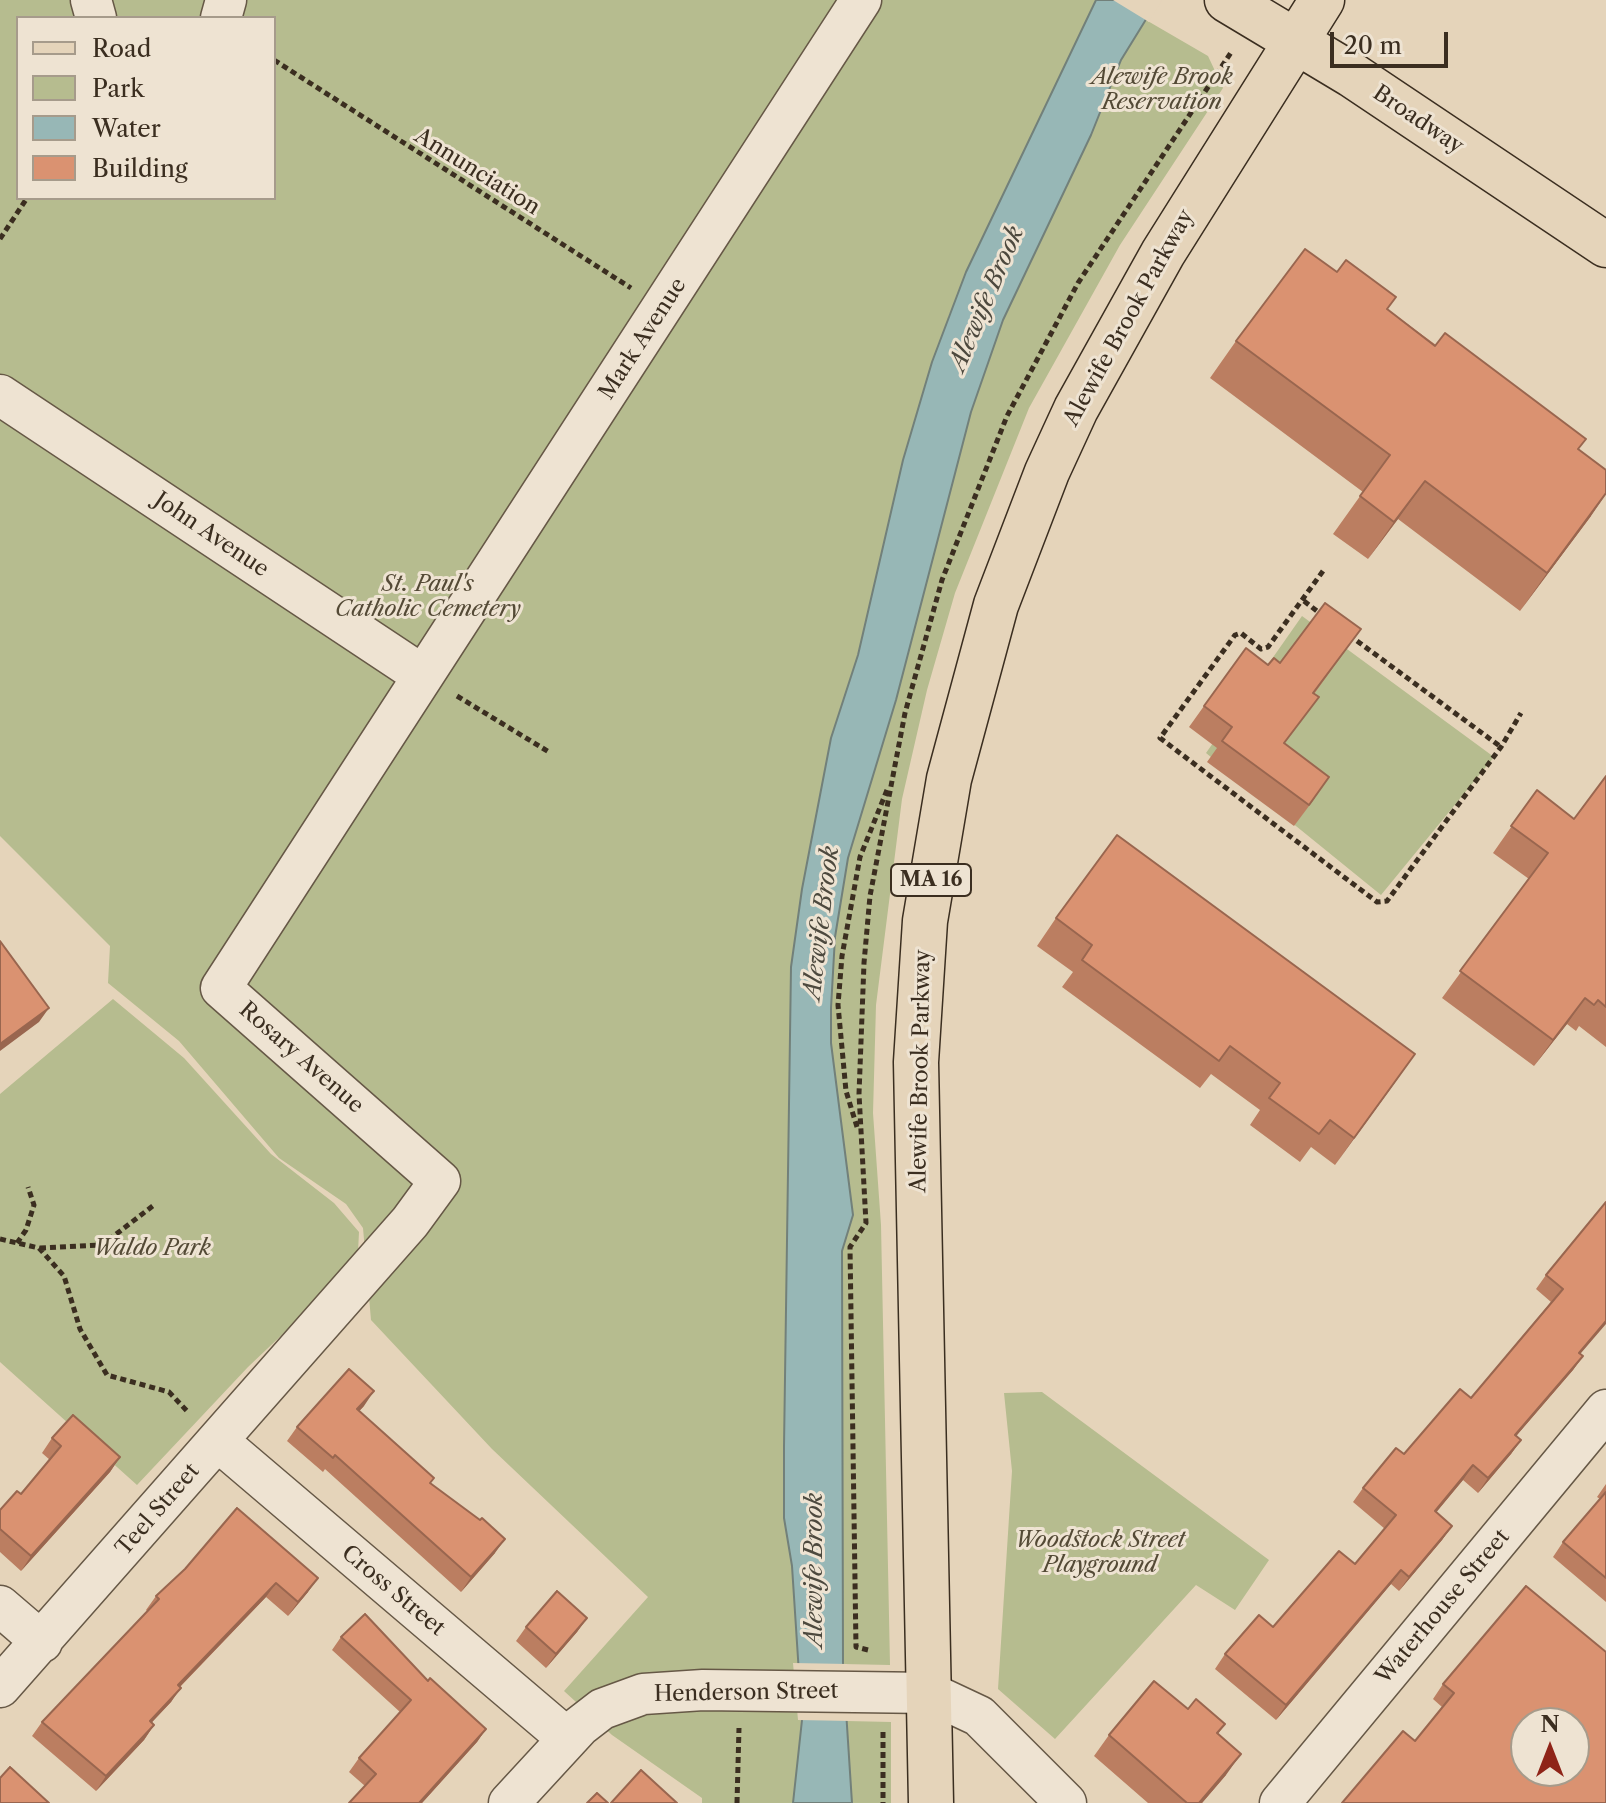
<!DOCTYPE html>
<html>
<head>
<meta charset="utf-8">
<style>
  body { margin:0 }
  #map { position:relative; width:1606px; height:1803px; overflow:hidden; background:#e5d4ba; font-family:"Libre Caslon Text",serif }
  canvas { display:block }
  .legend { position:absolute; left:16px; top:16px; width:260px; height:184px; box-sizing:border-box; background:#eee3d2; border:2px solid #a69b8b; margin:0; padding:10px 14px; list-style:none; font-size:24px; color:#3b2e20 }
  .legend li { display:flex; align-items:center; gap:16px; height:40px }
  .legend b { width:40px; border:2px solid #a69b8b }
  .north { position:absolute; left:1510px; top:1707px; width:80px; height:80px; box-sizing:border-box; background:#eee3d2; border:2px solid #a69b8b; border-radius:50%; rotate:0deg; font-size:22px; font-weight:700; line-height:32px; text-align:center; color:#3b2e20 }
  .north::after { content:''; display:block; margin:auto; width:28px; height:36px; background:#8f2418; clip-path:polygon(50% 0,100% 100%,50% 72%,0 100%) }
  .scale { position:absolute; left:1330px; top:32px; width:118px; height:36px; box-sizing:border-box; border:4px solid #3b2e20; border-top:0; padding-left:10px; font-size:24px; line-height:28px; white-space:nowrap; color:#3b2e20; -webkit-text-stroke:6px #eee3d2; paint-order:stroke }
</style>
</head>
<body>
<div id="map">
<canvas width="1606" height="1803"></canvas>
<ul class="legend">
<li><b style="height:10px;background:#e5d4ba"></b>Road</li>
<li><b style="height:22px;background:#b6bc8f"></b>Park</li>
<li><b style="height:22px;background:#97b7b6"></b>Water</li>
<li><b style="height:22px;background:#da9271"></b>Building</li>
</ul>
<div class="north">N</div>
<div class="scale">20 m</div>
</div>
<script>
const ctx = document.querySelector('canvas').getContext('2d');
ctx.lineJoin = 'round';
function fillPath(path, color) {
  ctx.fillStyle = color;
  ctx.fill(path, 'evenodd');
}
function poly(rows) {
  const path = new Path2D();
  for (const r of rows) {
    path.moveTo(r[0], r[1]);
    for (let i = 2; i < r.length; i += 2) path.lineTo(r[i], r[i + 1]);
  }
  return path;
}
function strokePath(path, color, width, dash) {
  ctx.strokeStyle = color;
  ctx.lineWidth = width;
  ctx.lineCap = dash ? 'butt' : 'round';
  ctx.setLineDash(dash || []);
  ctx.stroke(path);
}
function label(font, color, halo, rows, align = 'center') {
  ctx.font = font + ' "Libre Caslon Text",serif';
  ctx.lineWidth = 6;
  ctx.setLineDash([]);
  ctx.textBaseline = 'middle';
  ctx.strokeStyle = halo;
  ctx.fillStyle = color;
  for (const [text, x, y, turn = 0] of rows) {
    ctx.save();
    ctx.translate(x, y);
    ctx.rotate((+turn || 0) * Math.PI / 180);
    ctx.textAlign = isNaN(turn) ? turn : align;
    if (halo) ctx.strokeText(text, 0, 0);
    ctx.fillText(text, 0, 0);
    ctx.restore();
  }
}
fillPath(poly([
  [0,0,1096,0,949,315,858,655,831,738,802,889,791,967,784,1446,784,1518,792,1566,802,1720,793,1803,702,1803,702,1798,612,1735,564,1691,648,1597,492,1449,371,1320,363,1228,346,1204,279,1158,179,1041,108,983,110,946,0,836],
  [18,18,274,18,274,198,18,198],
  [1146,20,1208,56,1223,88,1120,245,1029,408,955,593,927,690,902,799,876,1005,873,1113,881,1225,890,1665,843,1664,842,1251,853,1215,831,1043,831,1008,835,937,848,858,896,700,971,412,1003,320,1091,135,1121,60],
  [1302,616,1494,757,1381,895,1206,753],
  [113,999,184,1058,271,1154,334,1203,359,1232,358,1252,325,1294,248,1367,137,1485,0,1362,0,1094],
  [1042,1392,1269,1560,1235,1610,1196,1585,1055,1739,998,1689,1012,1471,1004,1393],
  [847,1721,891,1722,891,1803,852,1803]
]), '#b6bc8f');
const water = poly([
  [1096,0,1158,0,1121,60,1091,135,1003,320,971,412,896,700,848,858,835,937,831,1008,831,1043,853,1215,842,1251,843,1664,852,1803,793,1803,802,1720,792,1566,784,1518,784,1446,791,967,802,889,831,738,858,655,903,460,932,362,966,272,1096,0]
]);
fillPath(water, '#97b7b6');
strokePath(water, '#72807a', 2);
fillPath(poly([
  [1113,0,1162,0,1149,22],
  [793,1663,847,1664,851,1721,798,1720]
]), '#e5d4ba');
const minor = poly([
  [91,0,96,18],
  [221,18,226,0],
  [0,395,422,675],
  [219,1442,568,1739],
  [0,1606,42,1642],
  [0,1687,410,1222,440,1181,221,988,861,0],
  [509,1803,580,1726,602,1709,643,1694,703,1690,930,1693,979,1716,1066,1803],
  [1280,1803,1606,1410]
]);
const major = poly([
  [1227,0,1352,75,1606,245],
  [931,1803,916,1062,925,921,949,779,996,605,1047,472,1076,409,1163,253,1322,0]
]);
strokePath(minor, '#665846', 43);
strokePath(major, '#3b2e20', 47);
strokePath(poly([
  [274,60,631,288],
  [0,239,27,198],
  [1323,571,1268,647,1261,649,1241,633,1235,635,1160,738,1377,902,1387,901,1501,747,1521,713],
  [1304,601,1322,615],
  [1349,635,1501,747],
  [457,696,549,752],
  [857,1127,846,1091,838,1005,842,956,860,857,887,790],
  [0,1239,39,1248,64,1276,80,1329,107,1375,169,1392,188,1412],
  [17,1243,26,1230,34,1205,28,1187],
  [40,1248,102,1245,154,1205],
  [868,1650,856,1647,850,1247,866,1223,859,1094,864,963,870,896,905,713,942,580,1007,416,1078,283,1232,51],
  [883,1732,883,1803],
  [737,1803,739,1728]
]), '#3b2e20', 5, [6, 4]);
strokePath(minor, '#eee3d2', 40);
strokePath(major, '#e5d4ba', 44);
fillPath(poly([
  [1387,309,1579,450,1591,516,1520,611,1398,519,1368,559,1333,534,1363,492,1210,378,1236,341],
  [1361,629,1314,694,1319,697,1284,744,1315,798,1294,826,1207,762,1217,748,1189,727,1204,706,1268,665,1280,663],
  [1606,776,1606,1047,1579,1026,1576,1031,1567,1024,1534,1066,1442,998,1529,879,1493,853,1537,790,1574,819],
  [1056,918,1396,1081,1335,1165,1311,1147,1300,1162,1250,1125,1260,1110,1211,1074,1200,1088,1062,987,1073,972,1037,946],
  [1606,1202,1580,1354,1583,1356,1573,1370,1516,1436,1521,1440,1511,1454,1478,1493,1463,1480,1436,1512,1452,1526,1442,1540,1399,1591,1391,1584,1276,1720,1215,1669,1225,1654,1273,1627,1355,1564,1385,1529,1353,1502,1363,1488,1471,1398,1551,1302,1536,1289,1546,1275],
  [364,1406,359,1411,434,1478,430,1483,495,1553,461,1592,325,1469,323,1472,287,1441,297,1427],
  [52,1438,120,1457,110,1472,21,1571,0,1552,0,1510,21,1494,50,1460,42,1453],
  [1606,1484,1606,1602,1553,1557,1563,1542,1600,1499,1597,1497],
  [237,1508,308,1592,288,1616,266,1597,180,1687,171,1702,151,1723,154,1725,144,1740,96,1791,32,1736,42,1722,147,1611,146,1610,156,1596,185,1569],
  [587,1618,577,1632,546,1668,516,1641,526,1627],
  [341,1637,428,1681,486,1729,477,1742,422,1803,349,1803,365,1786,349,1772,359,1758,400,1712,332,1650],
  [1606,1652,1415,1741,1442,1707,1433,1699,1443,1684],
  [1188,1709,1225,1724,1218,1734,1226,1775,1202,1803,1148,1803,1094,1756,1109,1735]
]), '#bb7e61');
fillPath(poly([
  [1425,481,1398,519,1368,559,1394,522],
  [1606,494,1591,516,1520,611,1547,573],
  [1585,998,1567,1024,1534,1066,1553,1040],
  [49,1008,39,1022,0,1051,0,1044],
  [1415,1054,1396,1081,1335,1165,1354,1138],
  [1606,1321,1606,1324,1569,1367,1579,1353],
  [1583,1356,1573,1370,1505,1449,1515,1435],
  [374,1391,364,1406,347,1424,357,1409],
  [1521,1440,1511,1454,1478,1493,1488,1478],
  [120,1457,110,1472,21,1571,31,1556],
  [1473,1465,1463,1480,1425,1526,1435,1511],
  [1452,1526,1442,1540,1399,1591,1409,1577],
  [505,1539,495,1553,461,1592,471,1577],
  [1401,1570,1391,1584,1276,1720,1286,1705],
  [318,1578,308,1592,288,1616,298,1602],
  [276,1583,266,1597,168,1699,178,1685],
  [587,1618,577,1632,546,1668,556,1654],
  [181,1688,171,1702,140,1735,150,1721],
  [154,1725,144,1740,96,1791,106,1776],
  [486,1729,477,1742,422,1803,419,1803],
  [1241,1754,1226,1775,1202,1803,1199,1803]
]), '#99664f');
const building = poly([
  [1305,249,1337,272,1346,260,1396,297,1387,309,1435,346,1445,333,1586,439,1578,449,1606,470,1606,493,1547,573,1425,481,1394,522,1360,496,1390,455,1236,341,1305,249],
  [1325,603,1361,629,1313,693,1319,697,1284,743,1329,777,1309,805,1222,741,1232,727,1204,706,1246,648,1268,665,1274,658,1280,663,1325,603],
  [1606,776,1606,1007,1598,1000,1594,1005,1585,998,1553,1040,1460,971,1548,853,1511,826,1537,790,1574,819,1606,776],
  [1117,835,1415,1054,1354,1138,1330,1120,1319,1134,1269,1098,1280,1083,1230,1046,1219,1061,1082,960,1092,945,1056,918,1117,835],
  [0,941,49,1008,0,1044,0,941],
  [1606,1202,1606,1321,1579,1353,1583,1356,1515,1435,1521,1440,1488,1478,1473,1465,1435,1511,1452,1526,1409,1577,1401,1570,1286,1705,1225,1654,1259,1615,1273,1627,1339,1551,1355,1564,1396,1515,1363,1488,1396,1448,1404,1454,1460,1389,1471,1398,1563,1289,1546,1275,1606,1202],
  [349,1369,374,1391,357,1409,434,1478,430,1483,480,1520,482,1518,505,1539,471,1577,335,1455,333,1458,297,1427,349,1369],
  [73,1415,120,1457,31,1556,0,1529,0,1510,17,1491,21,1494,61,1446,52,1438,73,1415],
  [1606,1492,1606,1578,1563,1542,1606,1492],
  [237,1508,318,1578,298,1602,276,1583,178,1685,181,1688,150,1721,154,1725,106,1776,42,1722,159,1599,156,1596,185,1569,237,1508],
  [1526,1586,1606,1652,1606,1803,1342,1803,1403,1731,1415,1741,1454,1693,1443,1684,1526,1586],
  [1526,1723,1574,1723,1574,1771,1526,1771,1526,1723],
  [557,1591,587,1618,556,1654,526,1627,557,1591],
  [365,1614,428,1681,430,1678,486,1729,419,1803,349,1803,376,1774,359,1758,411,1700,341,1637,365,1614],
  [1154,1681,1188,1709,1196,1699,1225,1724,1217,1733,1241,1754,1199,1803,1187,1803,1109,1735,1154,1681],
  [10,1767,49,1803,0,1803,0,1778,10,1767],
  [641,1770,677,1803,611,1803,641,1770],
  [597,1793,608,1803,587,1803,597,1793]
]);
fillPath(building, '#da9271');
strokePath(building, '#99664f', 2);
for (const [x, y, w] of [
  [931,880,80]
]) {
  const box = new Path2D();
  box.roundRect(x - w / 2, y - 16, w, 32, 6);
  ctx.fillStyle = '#eee3d2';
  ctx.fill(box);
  strokePath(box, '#3b2e20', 2);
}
label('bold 20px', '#3b2e20', null, [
  ["MA 16",931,880]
]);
label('italic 22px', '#544a36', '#eee3d2', [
  ["Alewife Brook",1162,78],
  ["Reservation",1162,103],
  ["St. Paul's",428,585],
  ["Catholic Cemetery",428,610],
  ["Waldo Park",152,1249],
  ["Woodstock Street",1100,1541],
  ["Playground",1100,1566]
]);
label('22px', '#3b2e20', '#eee3d2', [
  ["Broadway",1418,120,34],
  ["Annunciation",477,172,32],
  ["Alewife Brook Parkway",1129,318,-61],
  ["Mark Avenue",643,339,-57],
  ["John Avenue",211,535,34],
  ["Rosary Avenue",301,1058,41],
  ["Alewife Brook Parkway",921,1071,-89],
  ["Teel Street",158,1510,-49],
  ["Cross Street",393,1591,40],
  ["Waterhouse Street",1443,1607,-50],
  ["Henderson Street",746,1693,-1]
]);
label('italic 24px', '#4d493e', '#eee3d2', [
  ["Alewife Brook",987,299,-67],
  ["Alewife Brook",822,923,-83],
  ["Alewife Brook",815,1570,-90]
]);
</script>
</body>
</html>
